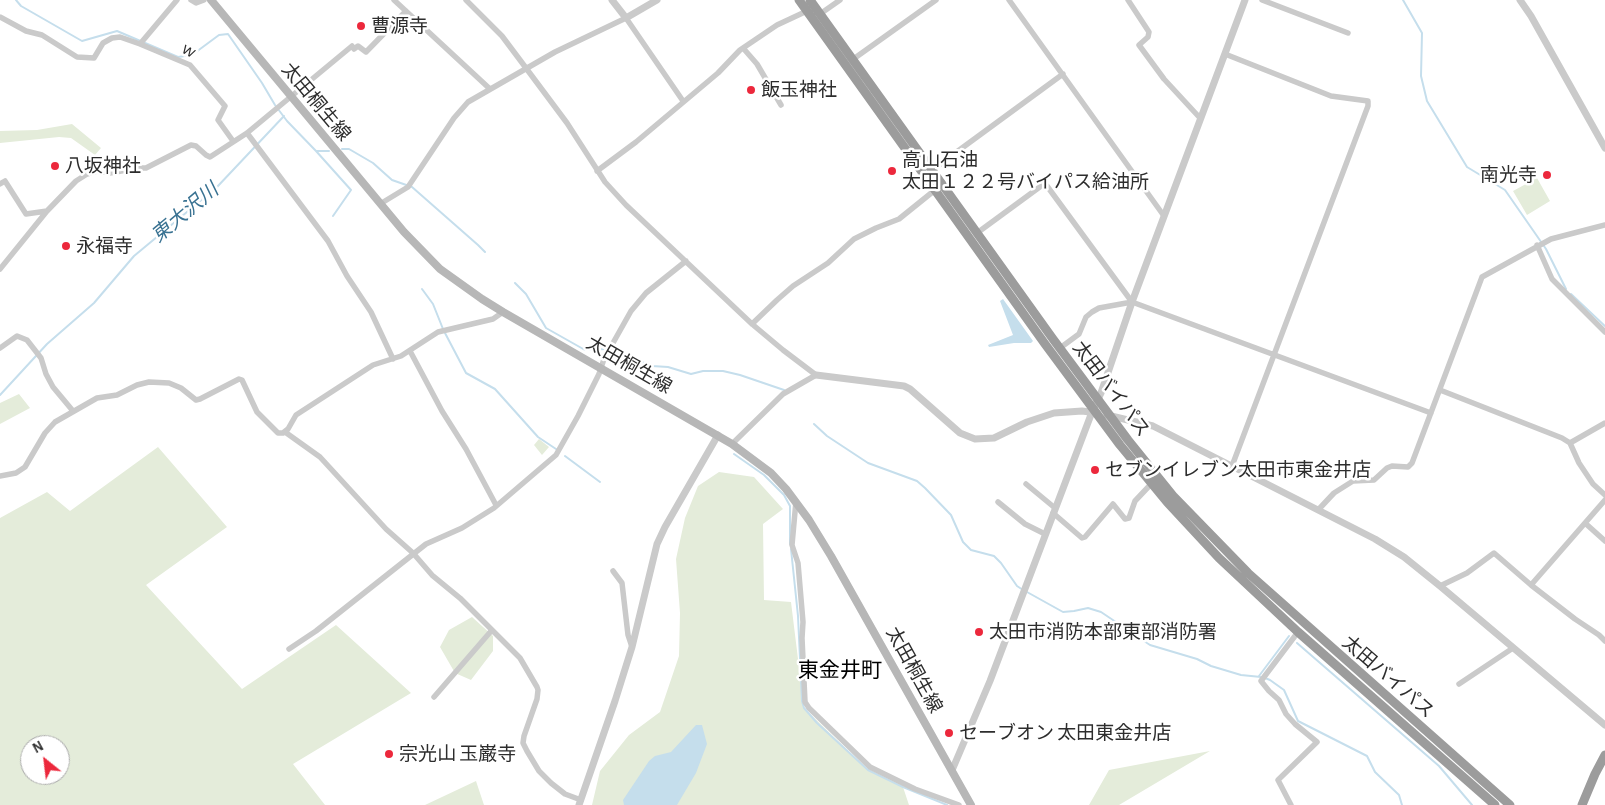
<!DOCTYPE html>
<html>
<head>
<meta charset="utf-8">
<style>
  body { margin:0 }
  #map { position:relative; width:1605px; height:805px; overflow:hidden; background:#fff; font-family:"Alegreya Sans",sans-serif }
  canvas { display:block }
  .north { position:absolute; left:20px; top:735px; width:50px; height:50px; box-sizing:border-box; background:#fff; border:1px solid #ababab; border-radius:50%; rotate:331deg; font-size:14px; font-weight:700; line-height:20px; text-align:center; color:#2d2d2d }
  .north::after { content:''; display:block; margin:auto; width:18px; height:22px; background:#ec283c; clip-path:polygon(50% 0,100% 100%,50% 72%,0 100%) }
</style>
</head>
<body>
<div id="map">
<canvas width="1605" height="805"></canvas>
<div class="north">N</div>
</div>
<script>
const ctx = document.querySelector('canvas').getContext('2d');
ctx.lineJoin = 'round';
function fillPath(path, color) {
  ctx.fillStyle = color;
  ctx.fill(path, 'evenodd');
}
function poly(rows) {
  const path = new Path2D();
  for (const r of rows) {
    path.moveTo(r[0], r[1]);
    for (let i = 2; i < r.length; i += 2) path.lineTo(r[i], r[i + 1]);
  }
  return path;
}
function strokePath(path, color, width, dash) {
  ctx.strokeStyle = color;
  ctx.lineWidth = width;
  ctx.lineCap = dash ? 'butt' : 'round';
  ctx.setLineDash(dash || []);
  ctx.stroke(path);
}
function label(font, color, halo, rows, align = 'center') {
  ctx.font = font + ' "Alegreya Sans","Noto Sans JP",sans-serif';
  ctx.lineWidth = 5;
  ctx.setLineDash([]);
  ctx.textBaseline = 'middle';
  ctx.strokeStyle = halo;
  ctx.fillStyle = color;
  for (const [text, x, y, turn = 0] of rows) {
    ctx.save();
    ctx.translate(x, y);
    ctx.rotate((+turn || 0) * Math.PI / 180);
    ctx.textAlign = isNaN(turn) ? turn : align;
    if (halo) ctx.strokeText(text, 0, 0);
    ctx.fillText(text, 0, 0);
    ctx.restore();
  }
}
fillPath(poly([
  [72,124,101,148,95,155,71,138,59,137,0,143,0,131,37,130],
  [1537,178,1550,201,1527,215,1513,191],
  [19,394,30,408,0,424,0,403],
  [539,439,549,447,542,455,534,445],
  [158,447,227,527,146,585,242,689,336,625,411,693,293,764,325,805,0,805,0,518,47,492,70,511],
  [30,745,60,745,60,775,30,775],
  [719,472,754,477,783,509,763,524,764,600,791,602,804,708,868,770,903,787,909,805,592,805,600,771,629,735,660,712,679,656,680,613,676,559,685,518,698,486],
  [472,617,493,636,493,651,471,680,455,673,440,647,449,630],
  [1210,751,1119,805,1089,805,1109,770],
  [476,781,484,805,425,805]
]), '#e4ecda');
fillPath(poly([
  [1003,299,1033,341,1031,343,1014,343,989,347,988,345,1013,335,1000,301],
  [696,725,702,725,707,744,696,773,677,805,624,805,623,800,649,761,655,756,671,752]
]), '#c5deec');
strokePath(poly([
  [16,0,21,6,82,41,117,31,178,57,192,55,219,35,228,34,262,83,275,105,287,121,316,151,329,151],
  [1403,0,1422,33,1421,76,1427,101,1467,167,1505,190,1546,249,1566,289],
  [342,149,349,149,373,163,392,180,412,187,478,245,485,252],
  [316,151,351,190,333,216],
  [515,283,526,294,546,328,585,350,607,349],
  [422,289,433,304,443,329],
  [1571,294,1605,326],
  [445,333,466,373,495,389,538,437,556,449],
  [611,350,652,366,668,367,691,374,703,371,723,371,740,375,784,390],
  [0,395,47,344,94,303,134,256,217,187,284,116],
  [814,424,827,436,868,463,917,481,925,488,951,515,963,542,971,550,994,556,1001,563,1017,586,1023,590],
  [734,454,764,475,784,495,790,506,790,544],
  [565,456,600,482],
  [791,549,798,616,802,701,804,708,817,723,868,770,903,787,947,805],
  [1027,592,1063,612,1074,611,1088,608,1101,612,1150,645,1197,659,1211,666,1241,675,1261,677],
  [1297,643,1439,766,1472,805],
  [1259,676,1289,636],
  [1265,678,1270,680,1284,690,1298,721,1367,756,1375,772,1399,795,1402,805]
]), '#c5deec', 2);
strokePath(poly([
  [191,0,196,3,204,0],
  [394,0,490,89],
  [466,0,502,36,520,60,567,123,605,182,626,205,752,324,783,350,816,375,783,394,732,444],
  [1009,0,1164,216],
  [1128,0,1149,32,1148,37,1139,45,1164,79,1200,118],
  [1262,0,1348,33],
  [820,14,840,0],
  [0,17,26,31,42,35,77,57,94,58,103,43,112,38,120,37,140,44,190,65,225,106,218,120,233,141],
  [140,44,177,0],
  [743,48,757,64,781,105],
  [1225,54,1331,96,1368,101,1368,106,1232,466],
  [852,60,936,0],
  [247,133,328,241,347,276,371,312,393,359],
  [932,170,1063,74],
  [597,171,636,142,718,73,740,50,777,25,807,11],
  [0,184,5,181,26,214,47,211,76,181,87,174,97,171,110,173,138,168,146,168,191,145,196,146,206,155,210,157,247,133,352,46,354,49,358,46,366,52,406,11],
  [380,204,408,187,454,118,468,102,555,52,626,18,683,101],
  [977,233,1037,189,1041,186,1047,186,1132,302],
  [1537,245,1552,279,1605,332],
  [0,269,47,211],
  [752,324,777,300,793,286,828,263,854,239,876,228,899,219,935,190],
  [0,348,17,336,27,340,41,358,46,374,53,387,73,411],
  [1060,348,1079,334,1086,317,1092,312,1099,308,1132,302,1431,413],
  [410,351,442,411,466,449,496,505],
  [1440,390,1562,438,1570,443,1579,463,1593,484,1605,495],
  [285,432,320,457,386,529,413,553,432,575,460,598,520,658,537,687,538,690,537,699,524,736,523,743,527,751,539,771,551,783,565,794,581,800],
  [1570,443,1605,423],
  [0,476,16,473,25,467,45,433,55,422,97,398,117,395,137,385,149,382,169,383,181,388,196,400,200,399,239,379,242,380,257,412,278,433,283,433,288,429,296,415,373,365,401,356,438,332,493,319,503,312],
  [1026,484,1055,508],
  [796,501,792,545,798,563,803,622,802,638,805,702,809,708,870,767,915,789,959,805],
  [998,502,1025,524,1045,534],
  [1319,509,1334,493,1353,481,1374,480,1387,468,1392,466,1408,467,1412,463,1482,277,1551,239,1605,225],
  [1053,513,1082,538,1085,537,1113,504,1125,519,1129,518,1135,501,1152,483],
  [1585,523,1605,541],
  [613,571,622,583,628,635,632,647],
  [1531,585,1605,500],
  [1440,586,1467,573,1494,553,1531,585,1575,619,1599,635,1605,641],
  [289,649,316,631,426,544,462,528,494,508,556,455,578,416,599,374,604,359,631,311,646,293,686,261],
  [1459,684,1513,648],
  [434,697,492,630],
  [1291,805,1278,780,1317,742,1295,724,1286,714,1279,700,1269,691,1261,681,1298,632]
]), '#cacaca', 5.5);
strokePath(poly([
  [612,0,626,18,657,0],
  [1520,0,1531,16,1605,148],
  [816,375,904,386,910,389,960,433,975,439,994,438,1027,422,1054,413,1082,411,1097,413],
  [1107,415,1153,426,1375,539,1404,557,1440,586,1605,725],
  [953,768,990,681,1092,412,1101,393,1132,302,1245,0],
  [579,805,615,701,632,647,657,544,665,527,718,435]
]), '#cacaca', 7);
strokePath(poly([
  [211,0,404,232,440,269,482,299,503,312,732,444,771,473,786,489,809,520,831,556,971,805]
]), '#b7b7b7', 8);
strokePath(poly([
  [799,0,1045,344,1120,445,1167,502,1219,558,1298,632,1495,805],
  [810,0,1053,339,1128,440,1174,497,1248,573,1510,805],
  [1582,805,1595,774,1605,755]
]), '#9c9c9c', 9);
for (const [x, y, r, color] of [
  [361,26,5,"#ec283c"],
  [751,90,5,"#ec283c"],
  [55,166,5,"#ec283c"],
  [892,171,5,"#ec283c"],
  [1547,175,5,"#ec283c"],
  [66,246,5,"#ec283c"],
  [1095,470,5,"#ec283c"],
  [979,632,5,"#ec283c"],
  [949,733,5,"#ec283c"],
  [389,754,5,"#ec283c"]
]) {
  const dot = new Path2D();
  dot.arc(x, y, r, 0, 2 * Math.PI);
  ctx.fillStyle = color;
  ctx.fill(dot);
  strokePath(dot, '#fff', 2);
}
label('19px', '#2d2d2d', '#fff', [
  ["曹源寺",371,26],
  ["飯玉神社",761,90],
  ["高山石油",902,160],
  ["太田１２２号バイパス給油所",902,182],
  ["八坂神社",65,166],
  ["南光寺",1537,175,"right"],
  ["永福寺",76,246],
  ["セブンイレブン太田市東金井店",1105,470],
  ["太田市消防本部東部消防署",989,632],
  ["セーブオン 太田東金井店",959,733],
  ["宗光山 玉巌寺",399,754]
], 'left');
label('19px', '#2d2d2d', '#fff', [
  ["w",189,50,29],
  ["太田桐生線",316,102,50],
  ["太田桐生線",629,365,30],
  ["太田バイパス",1111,389,53],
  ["太田桐生線",914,670,61],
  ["太田バイパス",1388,677,41]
]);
label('italic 20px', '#397292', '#fff', [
  ["東大沢川",185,213,-40]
]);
label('21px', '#000', '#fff', [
  ["東金井町",840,671]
]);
</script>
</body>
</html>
